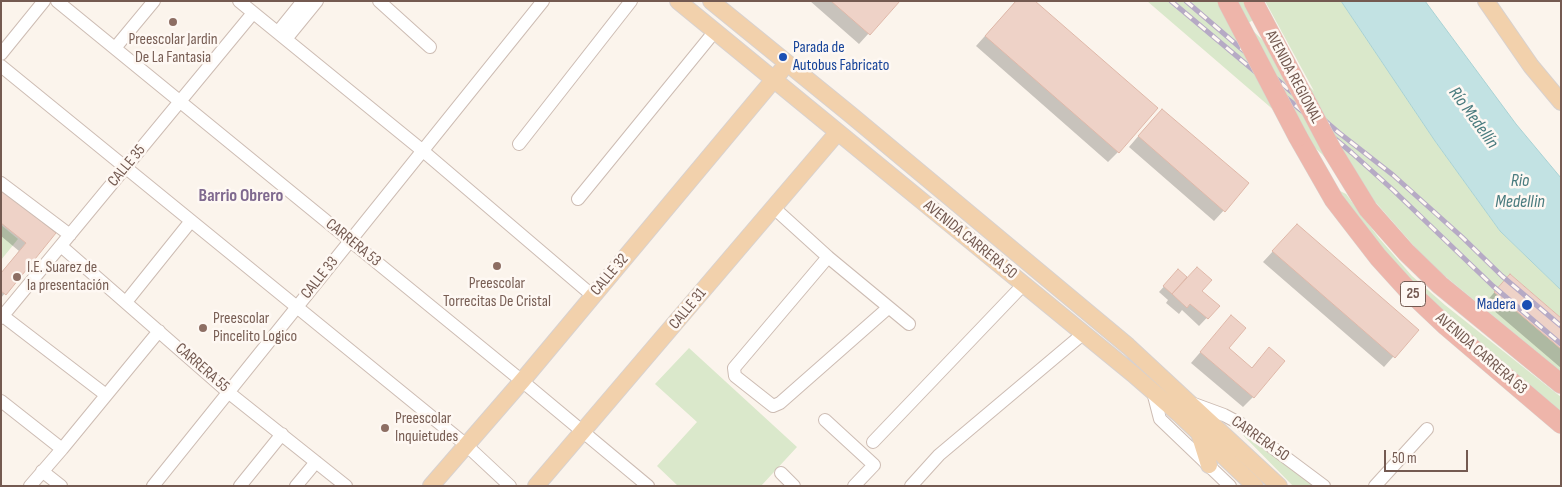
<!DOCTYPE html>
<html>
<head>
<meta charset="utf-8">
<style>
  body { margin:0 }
  #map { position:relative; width:1562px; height:487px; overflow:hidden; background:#fbf4ec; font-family:"Sofia Sans Condensed",sans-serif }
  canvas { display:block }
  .frame { position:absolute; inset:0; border:2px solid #745a51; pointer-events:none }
  .scale { position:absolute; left:1384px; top:450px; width:84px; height:22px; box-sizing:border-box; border:2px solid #745a51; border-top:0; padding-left:6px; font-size:15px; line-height:18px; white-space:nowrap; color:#745a51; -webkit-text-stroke:4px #fef8f3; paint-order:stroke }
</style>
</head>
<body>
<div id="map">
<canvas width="1562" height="487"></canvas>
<div class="frame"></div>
<div class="scale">50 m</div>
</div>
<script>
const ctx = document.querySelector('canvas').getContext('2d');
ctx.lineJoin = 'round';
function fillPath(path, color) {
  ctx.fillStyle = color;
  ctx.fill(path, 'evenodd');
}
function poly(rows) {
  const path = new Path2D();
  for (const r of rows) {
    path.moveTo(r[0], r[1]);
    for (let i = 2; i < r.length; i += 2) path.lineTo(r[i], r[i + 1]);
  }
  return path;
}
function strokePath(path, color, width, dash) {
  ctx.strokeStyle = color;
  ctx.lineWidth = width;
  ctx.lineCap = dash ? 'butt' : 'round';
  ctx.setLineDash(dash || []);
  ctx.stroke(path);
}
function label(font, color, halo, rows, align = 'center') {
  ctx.font = font + ' "Sofia Sans Condensed",sans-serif';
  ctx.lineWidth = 5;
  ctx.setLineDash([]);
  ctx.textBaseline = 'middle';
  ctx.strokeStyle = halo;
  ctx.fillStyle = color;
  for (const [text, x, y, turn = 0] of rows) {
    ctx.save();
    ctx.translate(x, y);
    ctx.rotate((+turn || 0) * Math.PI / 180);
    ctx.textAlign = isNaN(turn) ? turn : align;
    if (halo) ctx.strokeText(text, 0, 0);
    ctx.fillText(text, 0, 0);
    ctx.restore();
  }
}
fillPath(poly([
  [1147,1,1223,1,1314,91,1265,1,1341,1,1435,141,1500,231,1561,290,1561,318,1510,274,1494,292,1561,349,1561,372,1428,262,1378,205,1269,106],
  [1236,1,1243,1,1253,20,1247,24],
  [1338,190,1346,194,1379,238,1412,276,1445,305,1561,397,1561,415,1395,269],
  [1,225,18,239,1,260],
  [689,348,797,447,761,486,678,486,657,466,697,422,655,384],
  [1236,428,1316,486,1293,486]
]), '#dae8cb');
const water = poly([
  [1341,1,1425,1,1516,124,1561,178,1561,290,1500,231,1435,141,1341,1]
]);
fillPath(water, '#c2e2e3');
strokePath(water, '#a9d2d4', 1);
fillPath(poly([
  [810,1,898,1,859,44],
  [1016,1,1118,152,1108,162,976,46],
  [1152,120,1248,184,1214,221,1129,147],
  [1,190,54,233,1,298,1,273,19,251,1,236],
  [1297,225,1417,330,1384,367,1263,262],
  [1178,271,1218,306,1199,326,1182,310,1179,314,1166,303,1168,300,1159,292],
  [1500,286,1561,320,1561,368,1485,303],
  [1222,327,1227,348,1251,369,1259,359,1253,397,1243,407,1191,363]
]), '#0003');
const building = poly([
  [831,1,900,1,870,35,831,1],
  [1016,1,1035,1,1158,108,1119,153,985,36,1016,1],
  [1162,109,1249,183,1225,212,1138,136,1162,109],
  [1,189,56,233,6,295,1,291,1,273,26,243,1,223,1,189],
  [1297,224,1419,330,1395,358,1272,251,1297,224],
  [1197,267,1212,280,1202,291,1220,306,1208,319,1190,304,1187,308,1172,294,1197,267],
  [1178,269,1187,277,1172,294,1163,286,1178,269],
  [1510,274,1561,318,1561,349,1494,292,1510,274],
  [1231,315,1246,328,1229,348,1252,368,1269,347,1285,361,1254,398,1200,352,1231,315]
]);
fillPath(building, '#eed2c7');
strokePath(building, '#dfb8a9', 1);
const minor = poly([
  [57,1,522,381,648,486],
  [239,1,423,151,593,296],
  [379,1,430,47],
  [278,32,303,1],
  [286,39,317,1],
  [115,48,154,1],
  [1,54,44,1],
  [1,66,465,444,510,486],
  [519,144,631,1],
  [1,183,70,235],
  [578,199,715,31],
  [774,208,828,257,909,324],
  [61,246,228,392,346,486],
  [828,257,734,368,735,376,773,406,780,403,888,308],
  [126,302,191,221],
  [3,316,106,395],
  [1,318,253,13],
  [1153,392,1160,419,1230,486],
  [1,401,62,449],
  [1194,404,1224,415,1241,424,1324,486],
  [825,420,874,465,854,486],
  [873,442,1024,284],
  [42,471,61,486],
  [781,473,794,486],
  [30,486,62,449,159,331],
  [153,486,543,1],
  [240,486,282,434],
  [296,486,316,462],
  [911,486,939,455,1084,333],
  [1375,486,1427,429]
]);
const major = poly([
  [678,1,1133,374,1180,415,1255,486],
  [711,1,851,115,1128,346,1279,486],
  [1486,1,1531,66,1561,102],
  [1199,433,1209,465],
  [431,486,522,381,781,71],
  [536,486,838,132]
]);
const highway = poly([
  [1298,137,1334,200,1378,257,1407,289,1446,326,1561,424],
  [1333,152,1368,209,1406,252,1440,285,1561,384]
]);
strokePath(minor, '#cdbcb3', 14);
strokePath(major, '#d8d1ce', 18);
strokePath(highway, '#d8d1ce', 20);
strokePath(minor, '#fff', 12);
strokePath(major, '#f2d1ac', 16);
strokePath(highway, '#eeb5aa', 19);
const rail = poly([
  [1171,1,1352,153,1393,190,1493,286,1561,344],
  [1186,1,1338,132,1393,175,1462,237,1502,276,1561,326]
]);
strokePath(rail, '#b6aac5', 5);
strokePath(rail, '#fef8f3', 3, [9]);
const highwayBridge = poly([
  [1227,1,1298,137],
  [1253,1,1333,152]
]);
strokePath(highwayBridge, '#d8d1ce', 20, []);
strokePath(highwayBridge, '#eeb5aa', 19);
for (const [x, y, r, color] of [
  [173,22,5,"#8d6e63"],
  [783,57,5,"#1a4fb4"],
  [497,266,5,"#8d6e63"],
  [17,277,5,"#8d6e63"],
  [1527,305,6,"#1a4fb4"],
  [203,328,5,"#8d6e63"],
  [385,428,5,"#8d6e63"]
]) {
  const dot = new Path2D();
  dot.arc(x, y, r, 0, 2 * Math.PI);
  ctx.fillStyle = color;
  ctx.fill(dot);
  strokePath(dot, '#fef8f3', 2);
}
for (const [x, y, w] of [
  [1413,294,25]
]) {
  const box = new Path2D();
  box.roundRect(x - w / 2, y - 12.5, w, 25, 4);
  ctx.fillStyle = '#fef8f3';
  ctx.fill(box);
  strokePath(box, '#745a51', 1);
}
label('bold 15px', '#745a51', null, [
  ["25",1413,294]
]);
label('16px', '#785e54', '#fef8f3', [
  ["Preescolar Jardin",173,40,"center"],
  ["De La Fantasia",173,58,"center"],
  ["I.E. Suarez de",27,268],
  ["la presentación",27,286],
  ["Preescolar",497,284,"center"],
  ["Torrecitas De Cristal",497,302,"center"],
  ["Preescolar",213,319],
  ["Pincelito Logico",213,337],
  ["Preescolar",395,419],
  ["Inquietudes",395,437]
], 'left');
label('16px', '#164399', '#fef8f3', [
  ["Parada de",793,48],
  ["Autobus Fabricato",793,66],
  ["Madera",1516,305,"right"]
], 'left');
label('16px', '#745a51', '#fef8f3', [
  ["AVENIDA REGIONAL",1293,77,62],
  ["CALLE 35",127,166,-50],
  ["AVENIDA CARRERA 50",970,240,39],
  ["CARRERA 53",353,243,39],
  ["CALLE 32",610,275,-50],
  ["CALLE 33",320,278,-51],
  ["CALLE 31",688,309,-50],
  ["AVENIDA CARRERA 63",1481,354,41],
  ["CARRERA 55",202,368,41],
  ["CARRERA 50",1260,439,35]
]);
label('italic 18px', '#497b7e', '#fef8f3', [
  ["Río Medellín",1473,118,54],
  ["Rio",1520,181],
  ["Medellin",1520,202]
]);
label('bold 18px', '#7f698f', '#fef8f3', [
  ["Barrio Obrero",241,196]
]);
</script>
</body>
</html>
